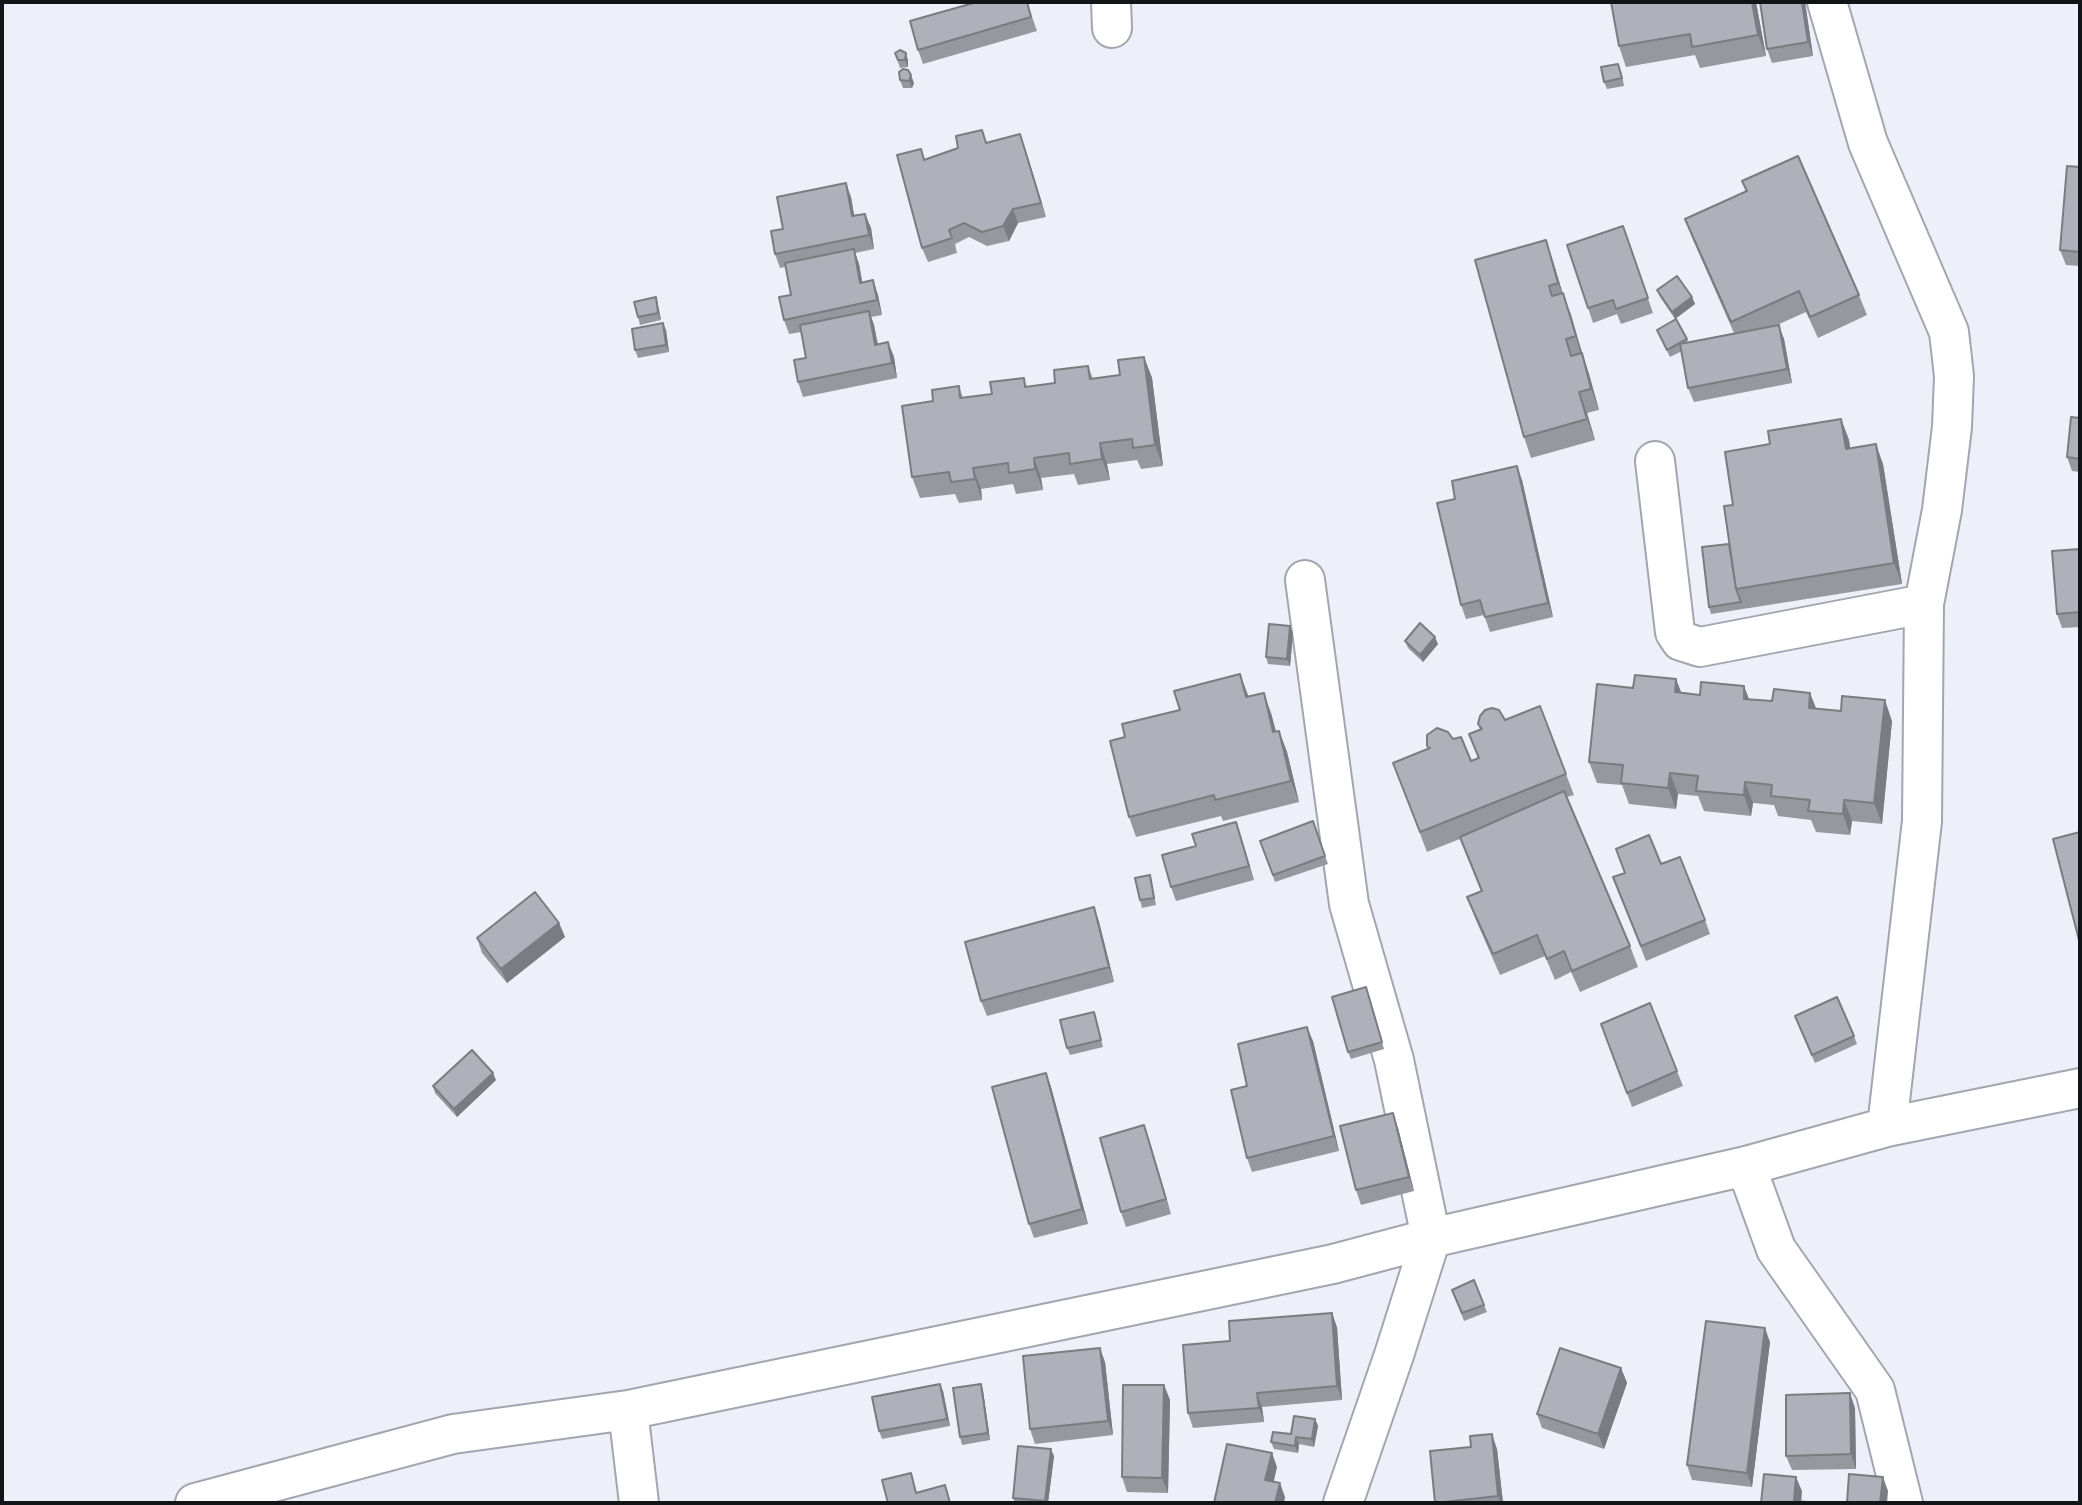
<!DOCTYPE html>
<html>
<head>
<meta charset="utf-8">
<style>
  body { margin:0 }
  #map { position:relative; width:2082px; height:1505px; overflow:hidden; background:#edeff9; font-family:"Source Sans 3",sans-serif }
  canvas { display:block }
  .frame { position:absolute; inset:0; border:4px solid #131417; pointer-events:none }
</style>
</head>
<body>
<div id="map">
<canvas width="2082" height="1505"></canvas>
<div class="frame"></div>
</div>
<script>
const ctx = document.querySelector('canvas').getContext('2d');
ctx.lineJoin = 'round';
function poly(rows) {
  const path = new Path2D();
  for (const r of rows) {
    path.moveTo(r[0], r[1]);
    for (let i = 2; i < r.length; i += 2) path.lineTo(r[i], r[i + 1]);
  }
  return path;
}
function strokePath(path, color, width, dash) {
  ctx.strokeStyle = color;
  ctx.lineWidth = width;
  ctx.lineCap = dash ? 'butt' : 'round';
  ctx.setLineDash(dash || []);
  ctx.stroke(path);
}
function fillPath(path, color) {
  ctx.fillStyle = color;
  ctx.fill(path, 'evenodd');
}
const minor = poly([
  [1111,2,1112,28],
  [1827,2,1868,143,1949,332,1954,376,1952,427,1942,510,1924,604,1922,821,1887,1127],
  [1655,461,1675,632,1681,641,1700,647,1924,604],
  [1305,580,1349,904,1394,1060,1431,1238,1394,1355,1343,1503],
  [1746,1166,1776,1249,1875,1390,1903,1503],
  [628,1410,639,1503],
  [195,1503,453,1434,628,1410,1333,1264,1431,1238,1746,1166,1887,1127,2080,1088]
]);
strokePath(minor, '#a3a5af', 42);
strokePath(minor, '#fff', 38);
fillPath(poly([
  [977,2,1027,2,1037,31,923,64,918,50],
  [1756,2,1766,56,1700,68,1695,55,1626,67,1619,46],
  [1760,2,1805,2,1813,56,1772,63,1767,49],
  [895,53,908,60,908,67,900,68],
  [1621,71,1624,86,1607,89,1604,82],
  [899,72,914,83,912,88,903,88,900,80],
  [987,143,1025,148,1046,217,1018,223,1009,241,987,246,969,237,955,244,957,253,928,262,922,248,925,160],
  [2080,167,2080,266,2066,265,2060,250],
  [1742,181,1859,295,1867,315,1818,338,1806,312,1777,325,1784,339,1792,383,1694,402,1688,388,1682,351,1670,357,1657,330,1687,339,1688,343,1734,333,1693,240,1685,219,1746,192],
  [851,197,854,216,865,214,871,228,874,249,855,253,859,264,862,282,878,295,882,315,871,317,874,325,878,344,888,342,894,357,897,378,803,397,798,382,806,358,801,332,789,334,784,320,791,295,785,267,780,268,775,254,783,229],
  [1623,226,1653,313,1621,324,1617,314,1593,323,1567,245],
  [1553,261,1562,293,1571,314,1583,356,1589,374,1599,410,1587,413,1595,440,1531,458,1524,437],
  [1657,290,1692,297,1695,304,1675,319,1660,297],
  [656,297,658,305,661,320,640,325,638,317],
  [666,330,669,352,638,358,635,350],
  [1144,357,1152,378,1163,466,1141,469,1137,460,1107,464,1110,480,1078,485,1074,474,1041,478,1043,490,1016,494,1013,484,981,489,982,500,959,503,955,494,920,498,912,477,959,386,963,398,992,394,1024,378,1027,387,1055,383,1088,366,1093,379,1120,375],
  [2080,418,2080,472,2072,471,2067,457],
  [1841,419,1849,440,1850,448,1883,464,1902,584,1711,614,1709,607,1729,544,1733,505,1770,444],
  [1522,480,1553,617,1490,632,1484,615,1466,619,1461,605,1455,499],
  [2080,549,2080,627,2062,628,2057,614],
  [1290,626,1293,633,1290,666,1268,664,1266,657],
  [1405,641,1438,644,1423,662,1408,648],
  [1676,679,1681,692,1700,695,1744,686,1749,700,1816,708,1892,721,1882,824,1852,821,1850,835,1816,832,1811,820,1778,816,1774,805,1753,803,1751,816,1704,811,1698,796,1678,794,1676,809,1629,804,1622,785,1597,783,1589,762,1633,688],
  [1248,696,1271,713,1276,731,1279,731,1287,752,1299,802,1223,821,1221,816,1136,837,1129,817,1125,737,1180,710],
  [1540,706,1574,795,1567,797,1630,946,1638,967,1580,992,1571,972,1555,980,1545,956,1500,975,1475,918,1467,897,1481,891,1460,839,1427,852,1401,784,1428,749,1427,746,1453,739,1471,761,1478,758,1469,734,1480,730,1478,724,1505,720],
  [1313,821,1328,864,1275,882,1260,841],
  [1241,837,1254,880,1176,901,1171,887,1196,846],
  [1661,864,1705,920,1710,934,1646,961,1613,877],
  [1150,875,1152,883,1156,905,1142,908,1140,900],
  [1094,907,1099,922,1114,982,987,1016,981,1001],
  [559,923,565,937,507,983,482,953,477,938],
  [1369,995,1384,1049,1351,1059,1348,1052],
  [1094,1012,1103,1047,1070,1055,1067,1048],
  [1601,1024,1677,1071,1683,1086,1632,1107],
  [1798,1024,1854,1036,1857,1044,1815,1063],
  [1313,1041,1339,1151,1252,1172,1247,1158,1247,1086],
  [1046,1073,1051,1087,1088,1224,1034,1238,1029,1224],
  [496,1080,457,1117,435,1093,433,1086],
  [1144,1125,1171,1214,1126,1227,1121,1212],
  [1398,1128,1414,1191,1361,1205,1356,1190],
  [1452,1290,1484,1305,1487,1312,1464,1321],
  [1337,1327,1342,1400,1262,1407,1264,1422,1193,1428,1188,1413,1230,1341],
  [1770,1342,1752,1487,1692,1480,1687,1465],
  [1105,1362,1113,1435,1035,1444,1030,1429],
  [1621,1368,1627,1383,1604,1449,1542,1428,1537,1414],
  [981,1384,983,1391,990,1440,962,1445,960,1437],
  [1164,1385,1170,1400,1168,1493,1127,1492,1122,1477],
  [943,1391,950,1426,882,1439,879,1431],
  [1855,1408,1856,1469,1792,1470,1786,1456],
  [1315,1419,1318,1426,1314,1447,1299,1444,1298,1453,1274,1449,1271,1442,1291,1434],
  [1497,1449,1503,1503,1435,1503],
  [1054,1456,1048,1503,1015,1503,1013,1498]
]), '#9698a0');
fillPath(poly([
  [1752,2,1756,2,1766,56,1758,35],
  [1802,2,1805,2,1813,56,1808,42],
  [906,53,908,60,908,67,905,60],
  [911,75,914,83,912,88,909,81],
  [1020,134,1025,148,1046,217,1041,203],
  [846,183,851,197,857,231,852,216],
  [1013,209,1018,223,1009,241,1003,226],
  [865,214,871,228,874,249,869,235],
  [1546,240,1553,261,1566,304,1558,283],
  [854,249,859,264,865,297,860,283],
  [873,280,878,295,882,315,877,300],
  [1563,293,1589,374,1599,410,1591,389],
  [656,297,658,305,661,320,658,313],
  [1692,297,1695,304,1675,319,1672,312],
  [869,311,874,325,880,359,875,345],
  [663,323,666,330,669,352,666,345],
  [1779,325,1784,339,1792,383,1787,369],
  [888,342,894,357,897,378,892,363],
  [1144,357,1152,378,1163,466,1155,445],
  [1579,392,1587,413,1595,440,1587,419],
  [1841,419,1849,440,1853,469,1846,449],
  [1100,443,1107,464,1110,480,1102,459],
  [1876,444,1883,464,1902,584,1894,563],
  [1034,458,1041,478,1043,490,1035,469],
  [1517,466,1522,480,1553,617,1548,603],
  [973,468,981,489,982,500,975,479],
  [1290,626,1293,633,1290,666,1287,659],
  [1435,637,1438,644,1423,662,1420,655],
  [1240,674,1248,695,1253,717,1246,697],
  [1676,679,1684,700,1675,692],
  [1744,686,1752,707,1744,699],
  [1264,693,1271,713,1281,753,1273,732],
  [1810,693,1818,713,1809,708],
  [1885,700,1892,721,1882,824,1874,803],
  [1279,731,1287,752,1299,802,1291,781],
  [1670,773,1678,794,1676,809,1668,788],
  [1745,782,1753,803,1751,816,1744,795],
  [1844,800,1852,821,1850,835,1843,814],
  [1236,822,1241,837,1254,880,1249,866],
  [1094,907,1099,922,1114,982,1109,967],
  [559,923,565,937,507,983,501,969],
  [1307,1027,1313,1041,1339,1151,1334,1136],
  [493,1073,496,1080,457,1117,454,1109],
  [1046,1073,1051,1087,1088,1224,1082,1209],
  [1393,1113,1398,1128,1414,1191,1409,1177],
  [1144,1125,1149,1139,1171,1214,1166,1199],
  [1332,1313,1337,1327,1342,1400,1337,1386],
  [1765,1328,1770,1342,1752,1487,1747,1473],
  [1100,1348,1105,1362,1113,1435,1108,1421],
  [1621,1368,1627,1383,1604,1449,1598,1434],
  [940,1384,943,1391,950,1426,947,1419],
  [981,1384,983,1391,990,1440,988,1433],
  [1164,1385,1170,1400,1168,1493,1162,1478],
  [1257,1393,1262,1407,1264,1422,1259,1408],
  [1850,1393,1855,1408,1856,1469,1851,1454],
  [1315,1419,1318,1426,1314,1447,1312,1439],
  [1492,1434,1497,1449,1503,1503,1501,1503,1498,1496],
  [1296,1437,1299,1444,1298,1453,1295,1446],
  [1051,1449,1054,1456,1048,1503,1046,1503,1045,1501],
  [1272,1453,1277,1467,1271,1494,1265,1480],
  [1796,1477,1802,1491,1801,1503,1794,1501],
  [1883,1477,1888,1491,1887,1503,1880,1503],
  [1280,1483,1285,1497,1284,1503,1275,1503]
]), '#7a7c82');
const building = poly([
  [977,2,1027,2,1031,17,918,50,910,21,977,2],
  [1611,2,1752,2,1758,35,1692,47,1690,34,1619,46,1611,2],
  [1760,2,1802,2,1808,42,1767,49,1760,2],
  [900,50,906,53,905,60,898,60,895,53,900,50],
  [1618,64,1622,78,1604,82,1601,67,1618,64],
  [903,69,908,70,911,75,909,81,900,80,899,72,903,69],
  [982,130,986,143,1020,134,1041,203,1013,209,1003,226,982,232,964,223,949,230,952,238,922,248,897,155,921,149,924,160,958,148,956,136,982,130],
  [1798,156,1859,295,1810,317,1799,291,1731,322,1685,219,1747,191,1742,181,1798,156],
  [2067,166,2080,167,2080,252,2060,250,2067,166],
  [846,183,852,216,865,214,869,235,775,254,771,231,783,229,777,197,846,183],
  [1623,226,1648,298,1616,309,1613,300,1588,308,1567,245,1623,226],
  [1546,240,1558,283,1549,286,1552,296,1563,293,1576,336,1566,339,1571,356,1582,353,1591,389,1579,392,1587,419,1524,437,1475,260,1546,240],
  [854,249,860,283,873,280,877,300,784,320,779,297,791,295,785,263,854,249],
  [1677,276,1692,297,1672,312,1657,290,1677,276],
  [656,297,658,313,638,317,634,302,656,297],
  [869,311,875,345,888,342,892,363,798,382,794,360,806,358,800,325,869,311],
  [1676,319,1687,339,1667,350,1657,330,1676,319],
  [663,323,666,345,635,350,632,329,663,323],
  [1779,325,1787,369,1688,388,1680,344,1779,325],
  [1144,357,1155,445,1133,448,1132,439,1100,443,1102,459,1070,464,1069,453,1034,458,1035,469,1009,473,1008,463,973,468,975,479,951,482,949,472,912,477,902,406,933,401,932,390,959,386,960,398,992,394,990,382,1024,378,1025,387,1055,383,1054,370,1088,366,1090,379,1120,375,1118,360,1144,357],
  [2071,417,2080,418,2080,459,2067,457,2071,417],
  [1841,419,1846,449,1876,444,1894,563,1736,589,1724,506,1733,505,1725,452,1770,444,1768,431,1841,419],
  [1517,466,1548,603,1485,617,1480,600,1461,605,1437,503,1455,499,1452,481,1517,466],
  [1729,544,1736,589,1741,602,1709,607,1702,547,1729,544],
  [2080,549,2080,612,2057,614,2052,551,2080,549],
  [1420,623,1435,637,1420,655,1405,641,1420,623],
  [1269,624,1290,626,1287,659,1266,657,1269,624],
  [1240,674,1246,697,1264,693,1273,732,1279,731,1291,781,1215,800,1214,795,1129,817,1110,741,1125,737,1122,724,1180,710,1174,691,1240,674],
  [1635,675,1676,679,1675,692,1700,695,1701,682,1744,686,1744,699,1772,701,1774,689,1810,693,1809,708,1841,711,1842,696,1885,700,1874,803,1844,800,1843,814,1808,811,1810,800,1771,796,1772,785,1745,782,1744,795,1696,791,1698,776,1670,773,1668,788,1621,783,1623,765,1589,762,1597,684,1633,688,1635,675],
  [1540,706,1566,774,1420,832,1393,763,1430,748,1427,746,1427,735,1437,728,1448,732,1453,739,1461,737,1471,761,1479,758,1469,734,1482,729,1478,724,1480,716,1485,710,1492,708,1499,710,1505,720,1540,706],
  [1564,791,1630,946,1572,971,1564,951,1547,959,1537,935,1493,954,1467,897,1482,891,1460,837,1564,791],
  [1313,821,1325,856,1273,875,1260,841,1313,821],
  [1236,822,1249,866,1171,887,1162,855,1196,846,1192,834,1236,822],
  [2080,832,2080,944,2053,839,2080,832],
  [1649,835,1661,864,1680,857,1705,920,1641,946,1613,877,1625,873,1616,849,1649,835],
  [1150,875,1154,898,1140,900,1135,878,1150,875],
  [535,892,559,923,501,969,477,938,535,892],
  [1094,907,1109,967,981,1001,965,942,1094,907],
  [1366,987,1382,1042,1348,1052,1332,997,1366,987],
  [1837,997,1854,1036,1812,1055,1795,1016,1837,997],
  [1650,1003,1677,1071,1627,1093,1601,1024,1650,1003],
  [1094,1012,1101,1040,1067,1048,1060,1020,1094,1012],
  [1307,1027,1334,1136,1247,1158,1231,1090,1247,1086,1238,1044,1307,1027],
  [472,1050,493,1073,454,1109,433,1086,472,1050],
  [1046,1073,1082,1209,1029,1224,992,1087,1046,1073],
  [1393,1113,1409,1177,1356,1190,1340,1126,1393,1113],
  [1144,1125,1166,1199,1121,1212,1100,1138,1144,1125],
  [1474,1280,1484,1305,1462,1313,1452,1290,1474,1280],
  [1332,1313,1337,1386,1257,1393,1259,1408,1188,1413,1183,1345,1230,1341,1229,1321,1332,1313],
  [1706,1321,1765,1328,1747,1473,1687,1465,1706,1321],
  [1100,1348,1108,1421,1030,1429,1023,1356,1100,1348],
  [1560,1348,1621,1368,1598,1434,1537,1414,1560,1348],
  [940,1384,947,1419,879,1431,872,1397,940,1384],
  [981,1384,988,1433,960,1437,953,1388,981,1384],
  [1123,1385,1164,1385,1162,1478,1122,1477,1123,1385],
  [1850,1393,1851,1454,1786,1456,1786,1395,1850,1393],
  [1294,1416,1315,1419,1312,1439,1296,1437,1295,1446,1271,1442,1273,1432,1291,1434,1294,1416],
  [1492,1434,1498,1496,1435,1503,1430,1451,1471,1447,1470,1436,1492,1434],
  [1227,1444,1272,1453,1265,1480,1280,1483,1275,1503,1214,1503,1227,1444],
  [1018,1446,1051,1449,1045,1501,1013,1498,1018,1446],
  [911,1473,916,1493,945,1485,950,1503,888,1503,882,1480,911,1473],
  [1764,1474,1796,1477,1794,1501,1821,1503,1761,1503,1764,1474],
  [1849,1474,1883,1477,1880,1503,1847,1503,1849,1474]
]);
fillPath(building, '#afb1ba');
strokePath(building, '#7a7c82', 2);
</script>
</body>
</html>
